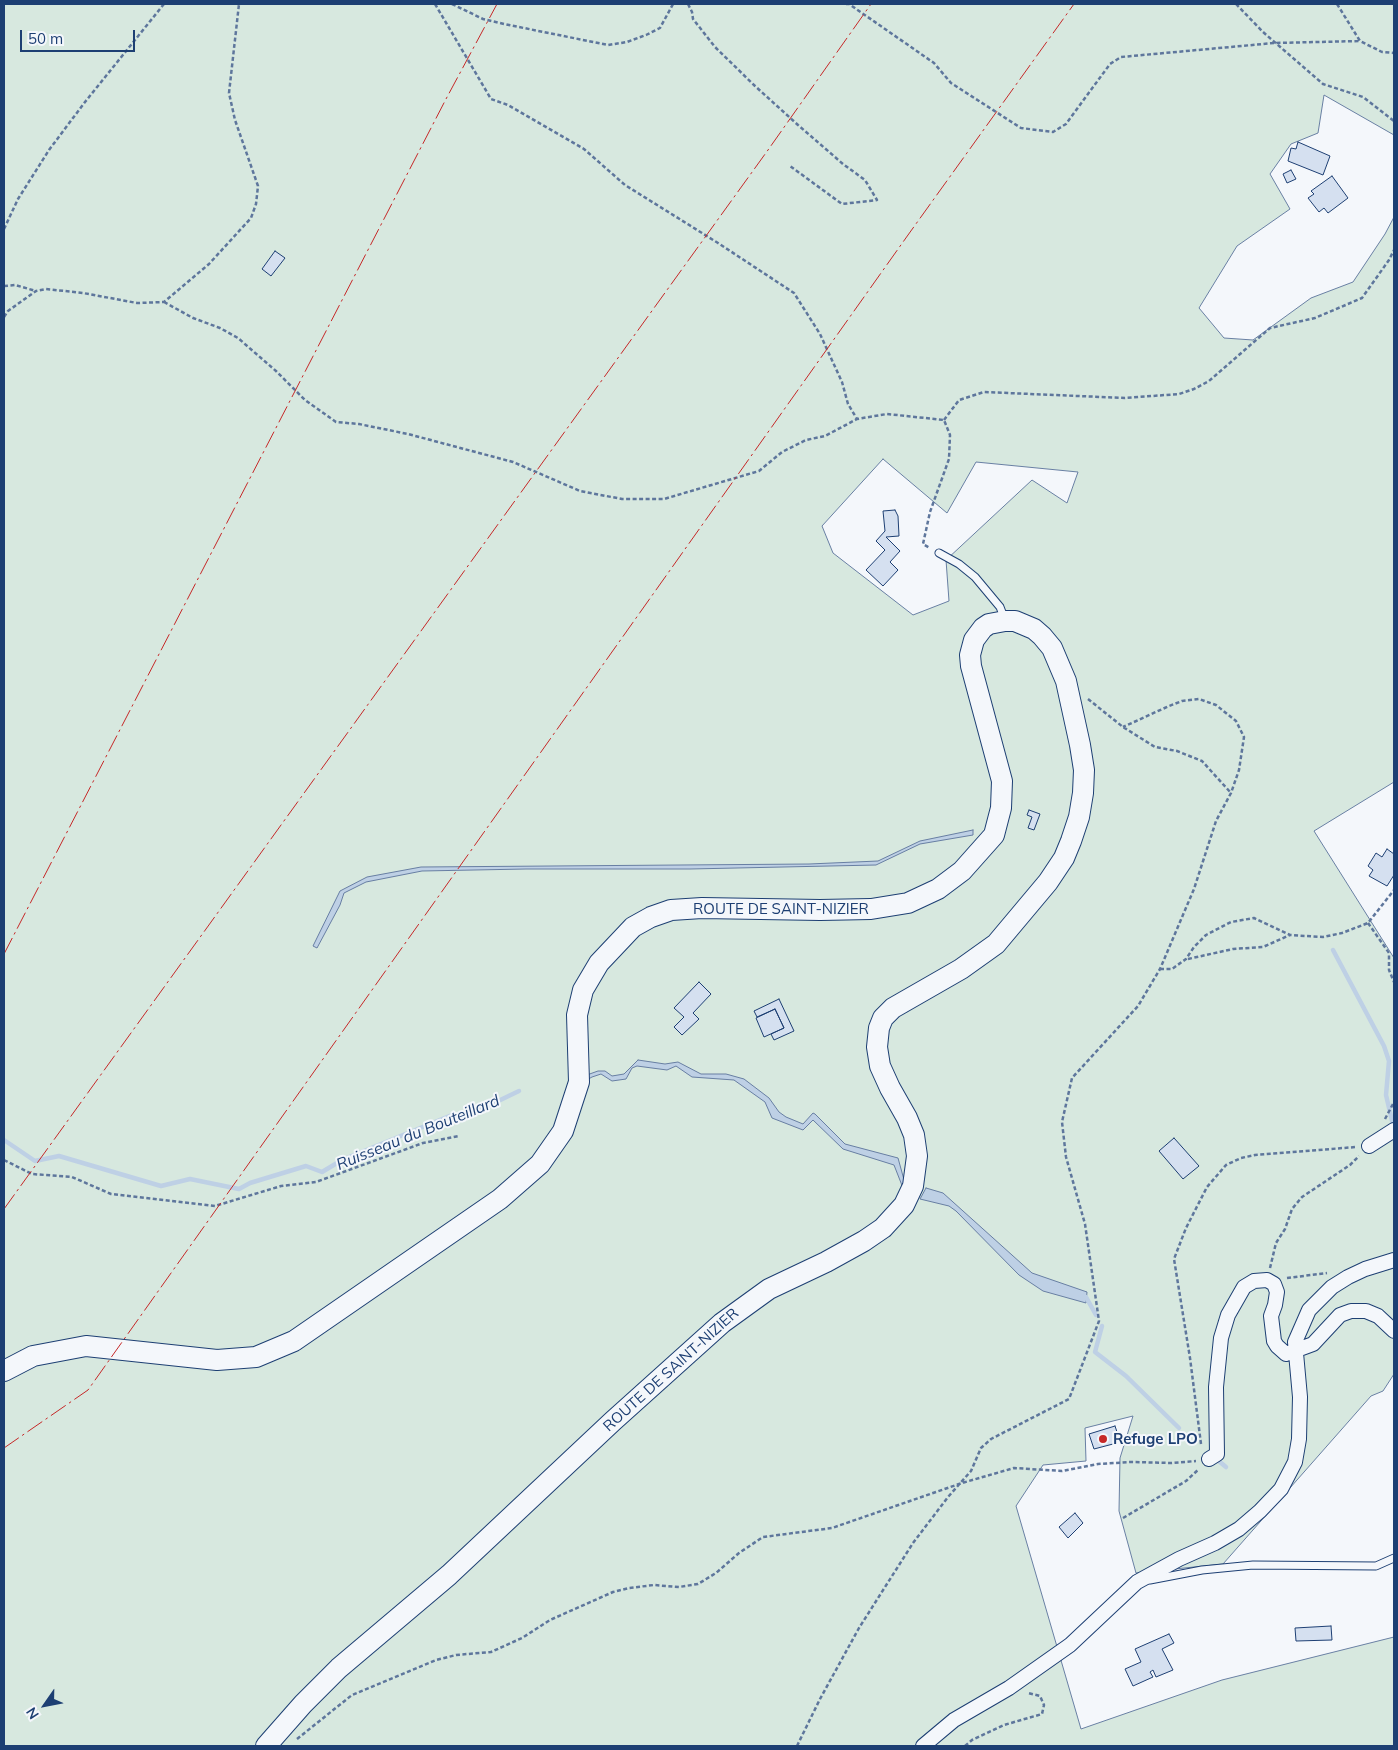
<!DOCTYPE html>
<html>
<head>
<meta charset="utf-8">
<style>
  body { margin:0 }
  #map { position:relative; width:1398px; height:1750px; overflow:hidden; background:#f4f7fb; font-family:Mulish,sans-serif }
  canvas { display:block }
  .frame { position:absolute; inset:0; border:5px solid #1d3f73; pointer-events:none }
  .north { position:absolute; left:20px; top:1680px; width:50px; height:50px; -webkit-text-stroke:4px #f4f7fb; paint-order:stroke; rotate:237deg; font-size:14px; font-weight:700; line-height:20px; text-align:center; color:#1d3f73 }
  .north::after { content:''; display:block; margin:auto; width:18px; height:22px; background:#1d3f73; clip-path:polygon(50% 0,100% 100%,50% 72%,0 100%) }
  .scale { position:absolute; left:20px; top:30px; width:115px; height:22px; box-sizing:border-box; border:2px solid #1d3f73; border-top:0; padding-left:6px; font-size:15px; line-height:18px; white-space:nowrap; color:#1d3f73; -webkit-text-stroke:4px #f4f7fb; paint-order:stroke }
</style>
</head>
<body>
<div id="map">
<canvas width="1398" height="1750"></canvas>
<div class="frame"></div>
<div class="north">N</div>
<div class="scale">50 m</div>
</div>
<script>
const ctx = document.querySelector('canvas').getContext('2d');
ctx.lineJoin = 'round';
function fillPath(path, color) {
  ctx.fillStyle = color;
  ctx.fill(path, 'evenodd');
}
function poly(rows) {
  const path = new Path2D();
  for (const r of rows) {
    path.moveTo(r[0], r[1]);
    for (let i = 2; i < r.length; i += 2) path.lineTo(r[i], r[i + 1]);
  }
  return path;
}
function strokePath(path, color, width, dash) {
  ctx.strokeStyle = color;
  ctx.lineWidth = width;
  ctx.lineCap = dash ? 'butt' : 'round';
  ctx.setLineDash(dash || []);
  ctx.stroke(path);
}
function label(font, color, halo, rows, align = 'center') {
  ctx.font = font + ' Mulish,sans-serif';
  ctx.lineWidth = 4;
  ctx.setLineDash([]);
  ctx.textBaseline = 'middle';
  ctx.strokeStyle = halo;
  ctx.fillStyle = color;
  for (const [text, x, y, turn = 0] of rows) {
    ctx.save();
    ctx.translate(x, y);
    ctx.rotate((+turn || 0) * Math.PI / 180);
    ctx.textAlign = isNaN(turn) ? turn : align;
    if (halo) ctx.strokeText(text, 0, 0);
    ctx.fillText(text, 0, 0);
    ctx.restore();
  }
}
const green = poly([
  [4,4,1394,4,1394,135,1324,95,1318,133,1291,144,1270,174,1290,209,1237,246,1199,308,1224,338,1253,340,1311,298,1353,282,1385,234,1394,217,1394,782,1314,831,1394,958,1394,1374,1383,1391,1371,1396,1223,1564,1136,1573,1119,1511,1120,1458,1133,1416,1085,1428,1086,1461,1043,1465,1016,1506,1081,1729,1222,1680,1394,1637,1394,1746,4,1746,4,4],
  [883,459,947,513,976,462,1078,472,1067,503,1032,480,946,560,949,601,913,615,833,553,822,526,883,459]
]);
fillPath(green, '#d7e8df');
strokePath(green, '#687fa3', 1);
const water = poly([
  [973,830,973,835,920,844,876,865,690,869,526,869,422,871,366,882,344,893,340,905,317,948,313,946,340,891,367,877,421,867,809,864,878,861,920,841,973,830],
  [638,1060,665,1064,678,1062,701,1074,726,1074,744,1079,769,1098,779,1112,786,1117,803,1124,813,1113,815,1114,845,1144,898,1158,906,1187,903,1188,894,1165,843,1149,813,1120,803,1130,772,1118,765,1102,734,1080,692,1077,676,1066,667,1070,637,1066,632,1068,626,1079,612,1081,601,1074,592,1077,585,1081,584,1076,598,1071,605,1071,612,1076,624,1074,638,1060],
  [926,1188,943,1193,1032,1273,1087,1292,1086,1303,1043,1291,1019,1275,956,1211,949,1206,920,1199,926,1188]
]);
fillPath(water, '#bed0e5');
strokePath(water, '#687fa3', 1);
strokePath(poly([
  [1333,950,1384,1046,1389,1061,1386,1095,1393,1125],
  [4,1140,35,1161,59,1156,161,1186,190,1179,239,1189,250,1183,306,1166,322,1172,342,1160,452,1115,465,1117,519,1091],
  [1081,1295,1086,1297,1096,1315],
  [1102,1326,1095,1352,1126,1376,1179,1428],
  [1215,1458,1226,1467]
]), '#bed0e5', 4.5);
const building = poly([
  [1298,142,1330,156,1323,175,1288,161,1291,148,1296,149,1298,142],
  [1291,170,1296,179,1287,183,1283,174,1291,170],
  [1332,176,1348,198,1328,213,1324,208,1319,212,1308,198,1314,194,1311,191,1332,176],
  [275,251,285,258,271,276,262,269,275,251],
  [895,510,898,516,899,536,886,537,900,551,890,562,898,570,883,586,866,570,885,550,876,541,885,531,883,511,895,510],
  [1029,810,1040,814,1034,830,1028,828,1032,817,1027,815,1029,810],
  [1387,849,1394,854,1394,875,1387,886,1369,876,1373,870,1368,866,1376,853,1382,857,1387,849],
  [699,982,711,994,693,1013,699,1019,682,1035,674,1027,684,1017,674,1008,699,982],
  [779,999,794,1031,774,1040,771,1034,784,1028,775,1009,757,1017,754,1011,779,999],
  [775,1009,784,1028,764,1037,756,1018,775,1009],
  [1174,1138,1199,1166,1183,1179,1159,1151,1174,1138],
  [1115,1426,1118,1435,1113,1444,1094,1449,1089,1434,1115,1426],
  [1075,1513,1083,1523,1068,1538,1059,1527,1075,1513],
  [1331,1626,1332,1640,1296,1641,1295,1628,1331,1626],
  [1169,1634,1174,1643,1162,1649,1173,1670,1156,1677,1153,1670,1150,1672,1153,1677,1133,1686,1125,1669,1141,1662,1135,1649,1169,1634]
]);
fillPath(building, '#d5e0f0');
strokePath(building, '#1d3f73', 1);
const lane = poly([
  [939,553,959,564,975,577,1000,607,1005,620],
  [1150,1580,1202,1570,1253,1565,1376,1566,1394,1558]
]);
const street = poly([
  [1369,1146,1394,1130],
  [1209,1459,1217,1454,1216,1387,1221,1338,1228,1315,1244,1287,1254,1281,1267,1280,1274,1284,1277,1292,1275,1305,1271,1316,1274,1341,1277,1346,1286,1354,1313,1344,1340,1315,1351,1311,1366,1311,1378,1316,1394,1331],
  [923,1746,954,1720,1009,1688,1070,1645,1137,1582,1179,1559,1215,1543,1239,1529,1260,1511,1281,1489,1295,1462,1299,1439,1300,1397,1295,1342,1309,1310,1332,1287,1348,1277,1365,1269,1394,1260]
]);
const secondary = poly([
  [4,1371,33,1356,86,1346,217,1360,256,1357,294,1341,500,1199,540,1164,563,1131,579,1082,577,1015,583,990,599,963,633,927,651,917,671,910,702,908,820,910,871,909,908,903,938,889,962,871,994,835,1001,808,1002,781,971,666,970,655,974,640,983,628,989,624,1005,621,1015,621,1034,629,1042,636,1052,648,1066,681,1080,745,1084,770,1083,793,1079,817,1071,841,1064,858,1048,882,996,944,961,969,893,1008,883,1018,879,1028,877,1047,880,1066,890,1088,907,1118,914,1135,917,1156,913,1186,904,1205,883,1228,864,1241,826,1262,769,1289,722,1323,613,1421,449,1575,339,1668,303,1704,266,1746]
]);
strokePath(lane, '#1d3f73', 9);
strokePath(street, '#1d3f73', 16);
strokePath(secondary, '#1d3f73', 22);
strokePath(poly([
  [435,4,491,99,508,105,584,149,625,185,718,243,794,293,820,334,842,382,848,404,857,419,887,414,944,420,950,435,949,459,930,512,923,544,930,548],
  [452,4,483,19,504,24,608,45,627,42,646,35,660,28,673,4],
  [688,4,692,12,693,19,715,47,755,86,798,125,843,164,865,180,877,200,842,204,790,166],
  [846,4,849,4,934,63,951,83,1021,128,1053,132,1066,124,1110,64,1121,57,1274,43,1360,41],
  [1236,4,1263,32,1323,84,1363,97,1394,121],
  [1337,4,1360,41,1382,52,1394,53],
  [4,229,18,199,49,150,85,102,164,4],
  [4,286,15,285,36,291],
  [164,302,193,318,220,328,238,338,276,371,305,400,336,422,359,424,408,434,513,462,580,491,622,499,664,499,759,471,782,452,806,440,825,436,857,419],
  [4,317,8,311,36,291,46,289,83,293,137,303,164,302,209,264,251,218,256,204,258,186,235,120,229,93,239,4],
  [944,420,959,400,984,392,1125,398,1179,394,1194,389,1209,381,1270,328,1315,318,1362,298,1389,260,1394,250],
  [1088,699,1123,727,1155,747,1177,751,1202,761,1231,793],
  [1368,923,1389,953,1389,970,1394,982],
  [1188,959,1233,949,1263,947,1290,935],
  [1160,969,1172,969,1186,959,1194,947,1206,935,1231,922,1254,918,1290,935,1323,937,1342,933,1368,923,1394,890],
  [1385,1119,1394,1102],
  [4,1160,32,1174,72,1177,111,1194,215,1206,281,1186,316,1182,423,1143,459,1136],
  [1270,1268,1276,1243,1285,1229,1292,1209,1302,1197,1350,1165,1359,1156],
  [1287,1278,1327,1273],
  [1201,1444,1190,1358,1174,1259,1186,1228,1207,1187,1226,1165,1241,1158,1255,1155,1356,1147],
  [1123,1518,1186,1481,1199,1469],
  [297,1739,352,1695,436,1660,456,1655,491,1652,522,1638,550,1620,613,1592,629,1588,654,1585,679,1587,698,1584,716,1573,739,1553,763,1537,832,1528,962,1483,1014,1468,1062,1471,1098,1464,1131,1462,1172,1463,1196,1461],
  [797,1746,820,1699,859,1628,913,1543,948,1497,971,1471,981,1448,991,1439,1069,1399,1099,1321,1085,1224,1066,1157,1062,1122,1072,1078,1138,1006,1160,969,1194,889,1216,821,1231,793,1239,770,1244,737,1236,721,1216,705,1199,699,1182,701,1169,706,1123,727],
  [965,1746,972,1740,1004,1725,1042,1714,1044,1705,1040,1696,1028,1693]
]), '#5e769c', 2.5, [4, 2.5]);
strokePath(lane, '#f4f7fb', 7);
strokePath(street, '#f4f7fb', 14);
strokePath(secondary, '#f4f7fb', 20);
strokePath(poly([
  [4,954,446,99,497,4],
  [4,1209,768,150,871,4],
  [4,1448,88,1390,908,235,1074,4]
]), '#c62828', 1, [18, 4, 2.5, 4]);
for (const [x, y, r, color] of [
  [1103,1439,5,"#c62828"]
]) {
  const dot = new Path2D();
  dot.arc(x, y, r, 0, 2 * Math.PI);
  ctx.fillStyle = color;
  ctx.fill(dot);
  strokePath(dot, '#f4f7fb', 2);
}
label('15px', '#1d3f73', '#f4f7fb', [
  ["ROUTE DE SAINT-NIZIER",781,909],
  ["ROUTE DE SAINT-NIZIER",671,1370,-42]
]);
label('bold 15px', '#1d3f73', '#f4f7fb', [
  ["Refuge LPO",1113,1439]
], 'left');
label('italic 16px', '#1d3f73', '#f4f7fb', [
  ["Ruisseau du Bouteillard",418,1133,-22]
]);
</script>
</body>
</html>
